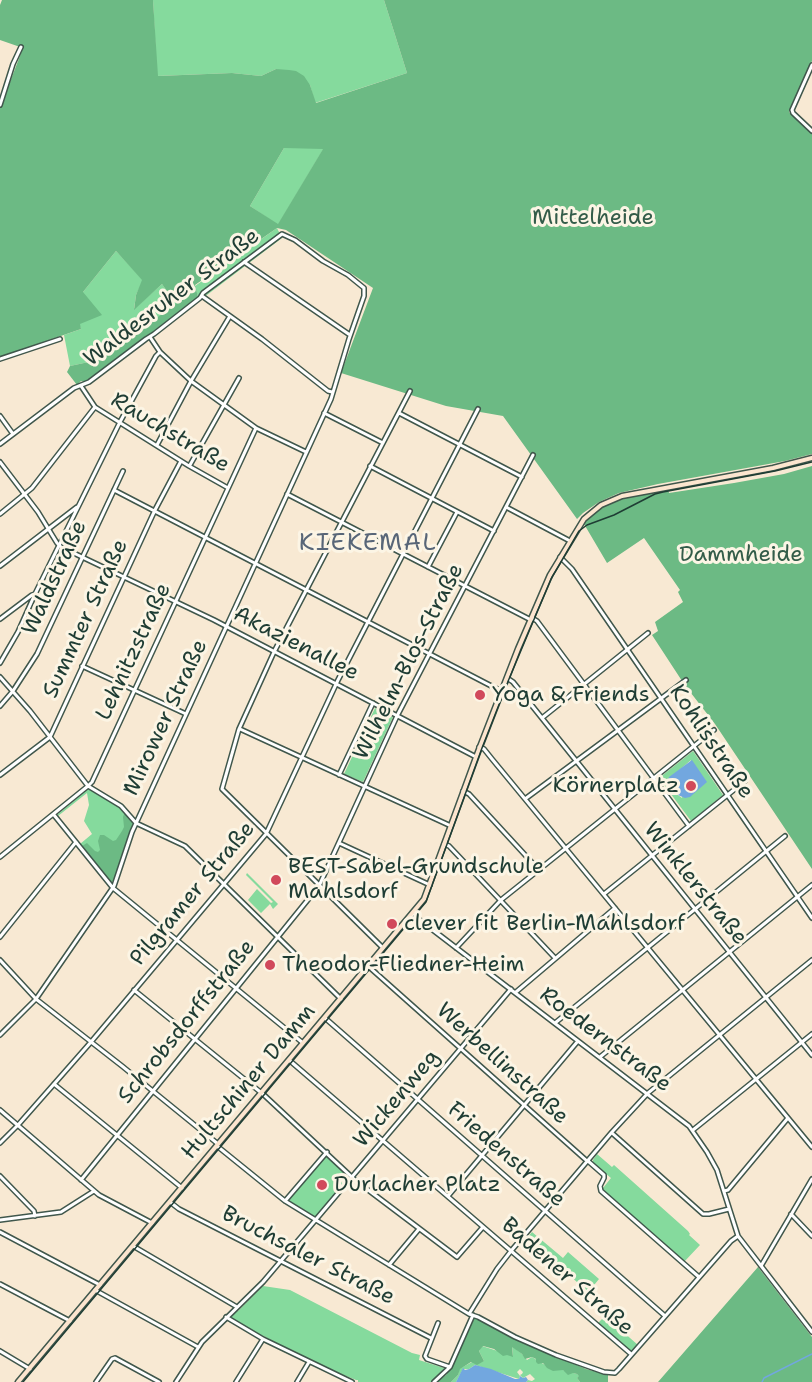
<!DOCTYPE html>
<html>
<head>
<meta charset="utf-8">
<style>
  body { margin:0 }
  canvas { display:block; background:#f8e9d3 }
</style>
</head>
<body>
<canvas width="812" height="1382"></canvas>
<script>
const ctx = document.querySelector('canvas').getContext('2d');
ctx.lineJoin = 'round';
function fillPath(path, color) {
  ctx.fillStyle = color;
  ctx.fill(path, 'evenodd');
}
function poly(rows) {
  const path = new Path2D();
  for (const r of rows) {
    path.moveTo(r[0], r[1]);
    for (let i = 2; i < r.length; i += 2) path.lineTo(r[i], r[i + 1]);
  }
  return path;
}
function strokePath(path, color, width, dash) {
  ctx.strokeStyle = color;
  ctx.lineWidth = width;
  ctx.lineCap = dash ? 'butt' : 'round';
  ctx.setLineDash(dash || []);
  ctx.stroke(path);
}
function label(font, color, halo, rows, align = 'center') {
  ctx.font = font + ' "Shantell Sans",sans-serif';
  ctx.lineWidth = 6;
  ctx.setLineDash([]);
  ctx.textBaseline = 'middle';
  ctx.strokeStyle = halo;
  ctx.fillStyle = color;
  for (const [text, x, y, turn = 0] of rows) {
    ctx.save();
    ctx.translate(x, y);
    ctx.rotate((+turn || 0) * Math.PI / 180);
    ctx.textAlign = isNaN(turn) ? turn : align;
    if (halo) ctx.strokeText(text, 0, 0);
    ctx.fillText(text, 0, 0);
    ctx.restore();
  }
}
fillPath(poly([
  [153,0,384,0,407,73,315,103,310,85,276,69,261,76,232,73,157,76],
  [284,148,324,148,278,225,250,206],
  [277,228,282,238,199,301,195,286],
  [116,251,143,280,136,295,134,309,162,284,177,304,98,360,70,366,64,335,81,329,79,324,83,292],
  [375,708,393,717,363,782,344,774],
  [693,751,723,795,691,821,659,778],
  [691,760,682,798,678,795,668,780],
  [88,789,121,807,133,822,133,825,112,883,80,844,92,834,84,821,89,805,87,793,58,816,57,815],
  [247,873,278,904,273,909,270,904,261,913,248,900,257,889,271,903,273,902,246,875],
  [597,1154,612,1167,614,1165,688,1231,690,1234,689,1235,700,1245,684,1262,603,1191,603,1188,611,1178,593,1163,593,1160],
  [325,1156,328,1156,350,1176,351,1178,347,1183,345,1181,347,1178,342,1174,338,1178,343,1184,341,1187,342,1188,317,1217,314,1217,288,1201,288,1199],
  [532,1232,563,1258,568,1252,599,1279,590,1290,586,1290,527,1238],
  [263,1286,290,1290,412,1353,420,1355,419,1360,444,1368,445,1370,431,1382,358,1382,358,1380,356,1380,336,1372,332,1372,315,1362,311,1359,308,1360,275,1343,264,1336,259,1335,230,1320,229,1317,236,1310,238,1311],
  [605,1316,638,1345,634,1350,631,1352,598,1323],
  [482,1346,513,1356,512,1346,522,1354,527,1360,532,1357,545,1365,577,1374,580,1376,577,1378,580,1382,526,1382,528,1380,532,1381,535,1379,530,1374,523,1378,520,1375,522,1374,523,1372,520,1369,517,1372,520,1376,519,1379,475,1365,469,1369,463,1369,456,1382,451,1382,458,1375,459,1369,472,1362,484,1361,479,1351]
]), '#85da9d');
fillPath(poly([
  [2,0,153,0,158,76,232,73,261,76,276,69,289,70,296,71,304,76,310,85,316,103,407,73,384,0,812,0,812,61,789,112,812,134,812,454,785,461,658,484,619,493,599,502,583,513,577,519,503,416,446,406,341,373,373,288,286,230,277,228,195,285,199,301,184,312,182,311,85,382,81,381,77,385,67,372,70,366,98,360,176,304,162,284,134,310,136,295,142,280,116,251,83,292,102,315,80,324,81,329,0,357,0,108,23,48,0,40,0,5],
  [284,148,323,149,278,224,250,206],
  [812,466,812,869,715,724,684,684,652,635,658,631,655,622,683,602,678,592,680,590,644,538,607,563,584,524,589,516,602,506,619,498,668,489,669,493,734,483,784,474],
  [124,814,127,814,131,819,133,825,123,851,115,880,111,882,82,846,87,843,95,851,98,852,100,850,98,841,100,835,104,835,113,841,116,840,122,831,124,827,123,817],
  [758,1267,812,1337,812,1382,658,1382],
  [475,1317,515,1339,586,1369,608,1375,608,1382,580,1382,577,1378,579,1376,577,1374,573,1373,568,1375,563,1370,553,1371,547,1368,543,1363,538,1364,536,1362,536,1359,532,1357,525,1359,522,1354,512,1347,513,1357,507,1355,503,1356,494,1349,483,1346,479,1351,484,1361,477,1365,471,1362,460,1369,458,1375,451,1382,436,1382,446,1375,452,1366]
]), '#6cba84');
fillPath(poly([
  [692,760,707,782,690,797,685,798,678,795,668,780,669,777],
  [475,1365,491,1369,515,1379,519,1379,520,1376,523,1378,526,1377,528,1380,526,1382,456,1382,463,1368,465,1370,469,1369]
]), '#72a7df');
strokePath(poly([
  [762,1382,764,1378,812,1354]
]), '#72a7df', 1.5);
const minor = poly([
  [812,65,792,110,793,113,812,131],
  [0,105,13,64,21,47],
  [244,262,350,335],
  [202,296,262,339,328,391,332,392],
  [150,337,160,352,191,381,256,428,306,452],
  [0,359,60,339],
  [81,386,95,407,189,466,228,488],
  [324,413,383,443],
  [399,413,522,477],
  [0,416,13,434],
  [0,444,74,388,89,382,146,339,154,334,200,298,203,293,282,234,295,240,323,261,348,275,364,288,364,296,349,339,331,399,132,832,114,886,36,999,0,1035],
  [157,445,191,381,230,316],
  [190,465,239,378],
  [370,466,494,531],
  [114,490,501,691],
  [287,494,531,620],
  [506,507,570,541],
  [0,514,32,488,95,407],
  [0,566,77,507],
  [428,567,457,512],
  [532,618,537,621,689,826],
  [0,619,32,595,35,594],
  [0,663,18,632,35,594,120,422,156,356,160,352],
  [82,666,186,714],
  [0,677,30,711,88,786,121,806,136,823,185,846,341,999],
  [507,678,513,682,812,1055],
  [0,706,13,691,37,654,123,471],
  [542,718,648,633],
  [240,729,451,826],
  [479,747,484,749,492,759,812,1147],
  [0,775,50,737,155,510,181,461],
  [339,775,373,703],
  [463,791,469,794,538,869],
  [525,799,686,680],
  [54,815,113,888,303,1043],
  [339,843,430,885],
  [444,844,449,846,555,958],
  [0,857,88,786,92,782,256,428],
  [604,894,745,781],
  [412,914,689,1126,707,1152,717,1170,738,1236,812,1332],
  [0,937,76,842],
  [383,948,222,789,239,729,274,652,410,391],
  [456,948,501,900,714,730],
  [0,960,36,999,122,1066,218,1144],
  [368,966,587,1161],
  [134,990,264,1095,355,1180,457,1257,483,1227],
  [516,992,615,908],
  [325,1018,665,1316],
  [555,1023,785,836],
  [600,1057,812,885],
  [289,1060,631,1354],
  [54,1084,182,1188],
  [0,1110,99,1195,152,1223],
  [693,1130,812,1034],
  [612,1133,703,1214,709,1214,729,1209],
  [0,1143,18,1125,91,1042,266,834,338,680,478,409],
  [217,1146,285,1201,469,1314,478,1317,515,1337,556,1355,604,1372,615,1373,619,1369,731,1241,738,1236],
  [588,1161,604,1175,604,1178,600,1186,601,1191,699,1277],
  [0,1176,34,1211,35,1216],
  [81,1180,319,886,397,716,533,455],
  [724,1191,728,1190,788,1118],
  [448,1196,578,1041],
  [285,1201,327,1152],
  [170,1202,179,1209,431,1338],
  [791,1214,812,1236],
  [0,1220,61,1212,94,1191],
  [0,1232,100,1285],
  [133,1246,237,1307],
  [389,1265,419,1229],
  [761,1266,812,1179],
  [0,1284,70,1321],
  [95,1290,198,1347],
  [469,1314,497,1269,511,1251,612,1132,648,1093,812,960],
  [226,1317,263,1339,352,1382],
  [438,1323,425,1356,427,1359,450,1367],
  [0,1351,30,1369],
  [96,1382,112,1359,115,1358,159,1382],
  [176,1382,202,1342,263,1282,511,989],
  [236,1382,263,1339],
  [297,1382,309,1362],
  [434,1382,450,1367,473,1315]
]);
const tertiary = poly([
  [0,462,38,512,57,543,61,547,214,620,476,757],
  [560,557,572,569,812,918]
]);
const secondary = poly([
  [18,1382,424,899,478,752,518,649,550,575,584,519,601,505,622,496,773,468,812,458]
]);
strokePath(minor, '#40574c', 6);
strokePath(tertiary, '#40574c', 6);
strokePath(secondary, '#40574c', 7);
strokePath(minor, '#fff', 3);
strokePath(tertiary, '#fff', 3);
strokePath(secondary, '#fce5cf', 4);
strokePath(poly([
  [23,1382,426,902,482,748,509,679,551,579,579,531,587,525,614,515,655,494,663,492,775,471,812,462]
]), '#1f3d34', 1.5);
for (const [x, y, r, color] of [
  [480,695,6,"#d1495b"],
  [691,786,6,"#d1495b"],
  [276,880,6,"#d1495b"],
  [392,924,6,"#d1495b"],
  [270,965,6,"#d1495b"],
  [322,1185,6,"#d1495b"]
]) {
  const dot = new Path2D();
  dot.arc(x, y, r, 0, 2 * Math.PI);
  ctx.fillStyle = color;
  ctx.fill(dot);
  strokePath(dot, '#fcf5e5', 2);
}
label('22px', '#335c49', '#fcf5e5', [
  ["Mittelheide",593,218],
  ["Dammheide",741,555]
]);
label('22px', '#1f3d34', '#fcf5e5', [
  ["Waldesruher Straße",172,298,-37],
  ["Rauchstraße",170,433,31],
  ["Waldstraße",55,578,-65],
  ["Summter Straße",86,619,-65],
  ["Akazienallee",296,644,27],
  ["Lehnitzstraße",134,652,-65],
  ["Wilhelm-Blos-Straße",409,662,-63],
  ["Mirower Straße",166,718,-65],
  ["Kohlisstraße",711,742,56],
  ["Winklerstraße",695,884,51],
  ["Pilgramer Straße",193,894,-50],
  ["Schrobsdorffstraße",187,1022,-51],
  ["Roedernstraße",605,1040,37],
  ["Werbellinstraße",502,1064,42],
  ["Hultschiner Damm",249,1082,-50],
  ["Wickenweg",397,1099,-50],
  ["Friedenstraße",506,1155,41],
  ["Bruchsaler Straße",308,1256,27],
  ["Badener Straße",567,1277,41]
]);
label('22px', '#1f3d34', '#fcf5e5', [
  ["Yoga & Friends",492,695],
  ["Körnerplatz",679,786,"right"],
  ["BEST-Sabel-Grundschule",288,867],
  ["Mahlsdorf",288,892],
  ["clever fit Berlin-Mahlsdorf",404,924],
  ["Theodor-Fliedner-Heim",282,965],
  ["Durlacher Platz",334,1185]
], 'left');
ctx.letterSpacing = '1.5px';
label('24px', '#586678', '#fcf5e5', [
  ["KIEKEMAL",368,544]
]);
ctx.letterSpacing = '0px';
</script>
</body>
</html>
